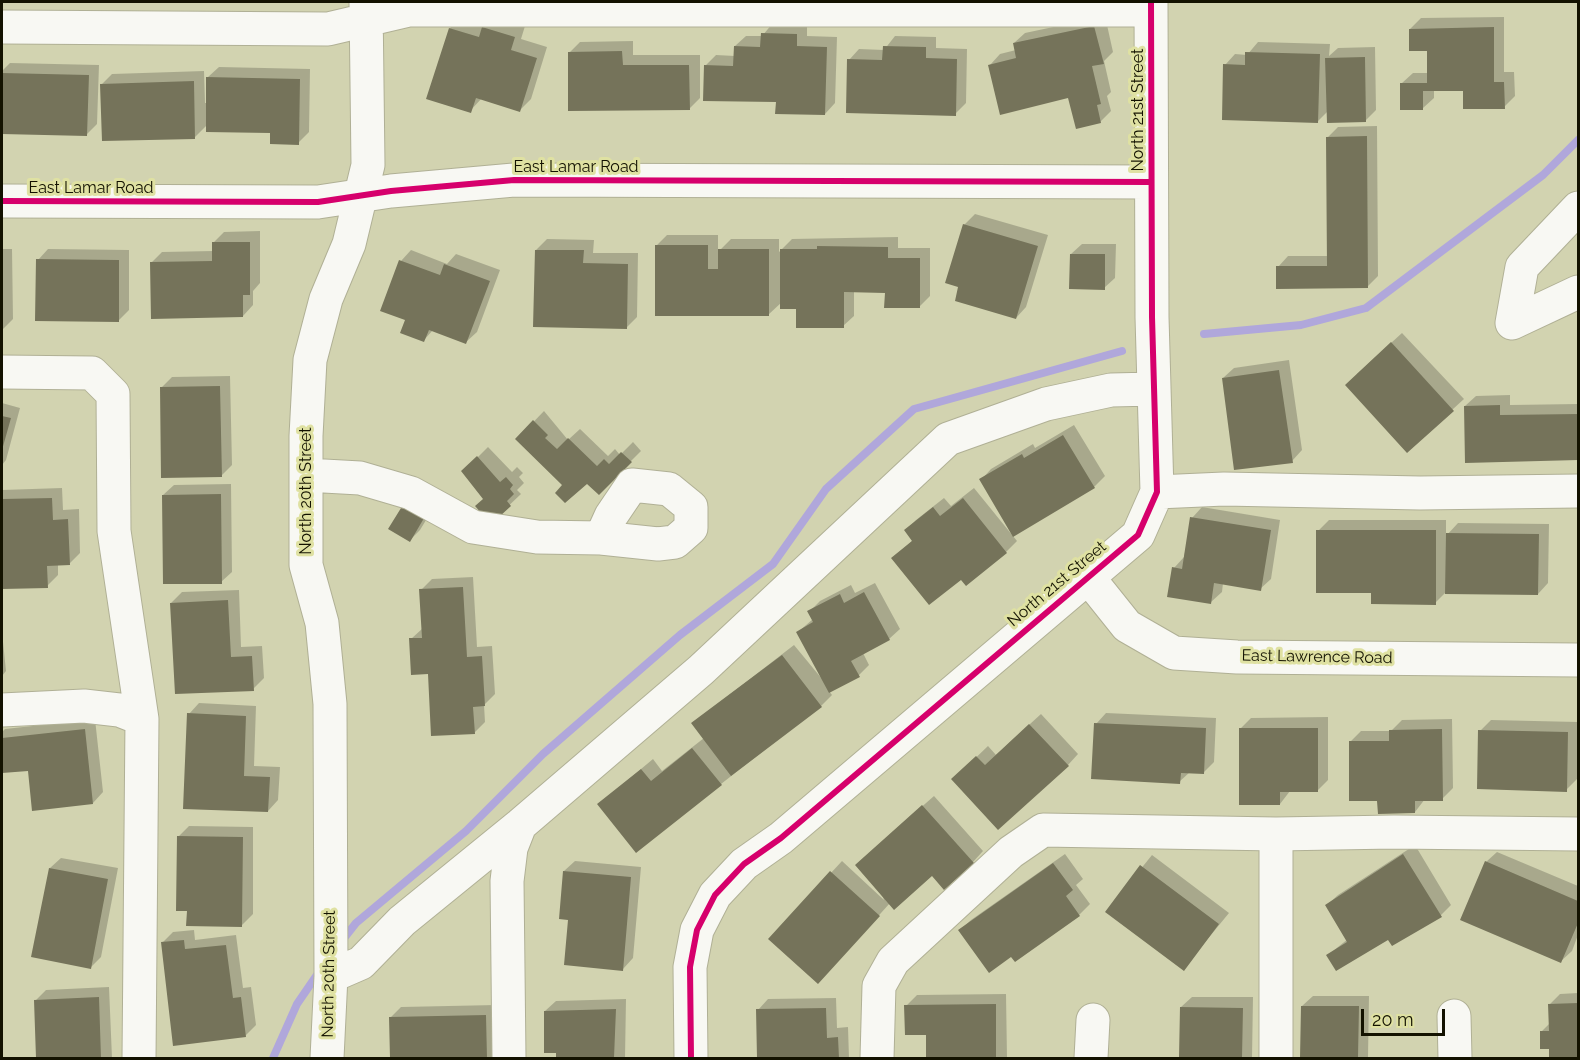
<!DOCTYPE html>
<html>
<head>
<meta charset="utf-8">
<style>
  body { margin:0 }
  #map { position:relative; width:1580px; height:1060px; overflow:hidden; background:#d2d3b0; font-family:Raleway,sans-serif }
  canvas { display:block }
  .frame { position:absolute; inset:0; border:3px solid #131200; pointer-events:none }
  .scale { position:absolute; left:1361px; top:1009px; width:84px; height:27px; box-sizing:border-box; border:3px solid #131200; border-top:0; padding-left:8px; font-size:18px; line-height:21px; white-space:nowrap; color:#131200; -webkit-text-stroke:4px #dfe1a2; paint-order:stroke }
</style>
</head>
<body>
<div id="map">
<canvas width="1580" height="1060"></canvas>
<div class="frame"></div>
<div class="scale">20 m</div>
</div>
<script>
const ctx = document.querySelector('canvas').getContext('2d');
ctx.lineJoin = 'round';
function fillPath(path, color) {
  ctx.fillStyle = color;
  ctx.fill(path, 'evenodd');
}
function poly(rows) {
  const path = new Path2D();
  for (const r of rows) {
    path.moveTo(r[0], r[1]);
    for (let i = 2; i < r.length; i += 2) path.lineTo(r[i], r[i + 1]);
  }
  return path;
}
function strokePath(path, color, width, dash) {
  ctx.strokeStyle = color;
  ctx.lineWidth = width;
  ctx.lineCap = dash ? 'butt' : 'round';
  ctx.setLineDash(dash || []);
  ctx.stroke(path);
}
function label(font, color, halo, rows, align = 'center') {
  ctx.font = font + ' Raleway,sans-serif';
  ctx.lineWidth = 6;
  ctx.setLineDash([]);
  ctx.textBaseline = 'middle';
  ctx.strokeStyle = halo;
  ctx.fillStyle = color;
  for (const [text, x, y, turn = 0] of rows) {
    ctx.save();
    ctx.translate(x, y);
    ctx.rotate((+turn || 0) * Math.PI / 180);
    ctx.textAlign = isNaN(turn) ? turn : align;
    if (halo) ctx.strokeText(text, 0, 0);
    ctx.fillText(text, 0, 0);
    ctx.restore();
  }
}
fillPath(poly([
  [1105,16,1113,52,1104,61,1111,92,1107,96,1111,111,1100,122,1069,96,990,65,1000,54,1016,50,1014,43,1025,33],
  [1504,17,1504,72,1514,72,1515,96,1504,107,1465,90,1434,90,1434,98,1423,108,1402,83,1413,73,1428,73,1428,49,1410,29,1421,18],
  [461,18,525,26,521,39,547,47,531,99,520,110,482,98,470,111,450,28],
  [773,23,807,24,807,36,837,37,835,103,825,114,777,101,705,66,716,55,735,56,735,46,746,36,762,36],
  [895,36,936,37,936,48,967,49,966,103,955,114,849,60,859,49,884,50],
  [633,41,633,55,700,55,700,98,689,109,569,53,580,42],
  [1258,42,1330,44,1329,56,1338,48,1375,47,1376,110,1366,120,1329,110,1317,122,1225,65,1235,54,1247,55],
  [10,63,99,65,97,124,87,134,2,132,2,71],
  [219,67,310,69,309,132,298,143,271,131,207,125,195,137,102,84,112,74,204,71,205,103,208,103,208,77],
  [1377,126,1378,276,1368,286,1278,267,1288,256,1329,256,1328,137,1338,127],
  [975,214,1048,235,1026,307,1016,318,960,286,964,225],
  [260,231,260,283,253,291,253,305,243,316,151,263,162,252,213,251,213,243,224,232],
  [667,235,718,235,718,252,731,239,779,239,779,252,792,239,898,237,898,248,930,248,930,296,919,307,886,291,854,291,854,316,843,326,782,302,768,315,656,246],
  [547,239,594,240,593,253,638,253,637,317,626,328,536,250],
  [1082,244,1116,244,1115,278,1104,288,1071,254],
  [2,249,12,249,13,319,2,330],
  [48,249,129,250,129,310,118,321,38,260],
  [411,250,447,264,456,254,500,270,477,332,466,342,433,330,424,340,407,319,401,261],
  [1402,333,1464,399,1407,451,1357,374],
  [1289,360,1302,450,1292,461,1223,378,1234,368],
  [230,376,232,465,221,476,161,388,172,377],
  [1510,395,1510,405,1578,404,1578,458,1466,461,1465,406,1476,396],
  [2,403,20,408,6,460,2,465],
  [544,411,568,440,580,429,608,456,615,449,620,455,633,442,641,451,599,493,587,482,565,485,517,439],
  [1074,425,1105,476,1094,487,981,480,991,469,1033,444,1035,448],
  [488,447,512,472,517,467,523,473,519,477,524,483,517,490,521,494,499,515,463,472],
  [231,484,232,572,221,582,163,495,174,485],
  [62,488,63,510,79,509,80,553,69,564,58,564,58,575,47,586,2,588,2,490],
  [974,488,1017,541,1006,552,966,584,962,577,893,558,913,540,906,530,916,520,944,498,951,506],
  [437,502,420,530,410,540,390,529],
  [1202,507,1280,520,1271,579,1260,589,1223,583,1222,592,1211,602,1174,568,1184,557,1192,518],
  [1329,520,1446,520,1446,536,1458,523,1549,524,1548,583,1538,594,1446,592,1435,603,1372,592,1318,531],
  [473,577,477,647,492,646,495,694,484,705,485,722,474,733,429,672,411,639,423,628,421,590,432,579],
  [875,583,900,629,889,639,863,653,869,665,859,675,829,691,832,695,821,706,721,784,599,804,653,759,662,771,704,738,693,723,794,645,827,685,798,632,813,619,809,612,820,601,851,585,855,593],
  [239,590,241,647,262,646,264,678,253,689,171,603,182,592],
  [2,632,6,671,2,676],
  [199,703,256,706,254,766,280,767,278,800,268,811,189,714],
  [1106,713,1216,718,1214,762,1203,773,1190,772,1179,782,1096,724],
  [1041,714,1078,754,1068,765,964,769,988,746,996,755],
  [1328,717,1328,780,1318,790,1290,791,1280,804,1240,729,1251,718],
  [95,719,103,792,93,803,29,769,2,772,2,732,5,729],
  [1452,719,1453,788,1442,799,1425,799,1415,812,1379,799,1350,742,1361,731,1391,731,1402,720],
  [1491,720,1578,722,1577,779,1566,790,1480,731],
  [934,796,983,851,973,862,932,874,890,903,828,972,770,939,842,861,884,900,867,855],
  [189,826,253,827,253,914,242,925,188,909,178,837],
  [1415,845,1451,905,1441,915,1389,938,1328,955,1348,939,1327,905,1338,895],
  [1497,852,1578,886,1578,935,1572,951,1561,961,1486,862],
  [1065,854,1083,879,1076,885,1090,904,1079,915,1015,960,1011,955,960,930,971,920],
  [1152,855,1229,913,1183,969,1107,911],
  [61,858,118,868,101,957,90,968,50,868],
  [575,861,641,867,633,958,623,969,570,918,564,871],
  [194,930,195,940,236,935,243,988,251,987,256,1025,245,1036,162,943,173,932],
  [109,987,112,1058,38,1058,35,1001,46,990],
  [1578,993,1578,1058,1550,1058,1550,1047,1541,1032,1550,1023,1550,1004,1560,994],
  [1006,994,1007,1058,928,1058,927,1033,906,1006,917,995],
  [1313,996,1369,996,1368,1057,1398,1058,1302,1058,1302,1006],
  [1192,997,1253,997,1252,1058,1180,1058,1181,1007],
  [836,998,837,1028,848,1027,849,1058,758,1058,758,1010,768,999],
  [626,999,625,1058,558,1058,545,1011,556,1001],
  [496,1005,497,1058,391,1058,391,1017,401,1007]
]), '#0003');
strokePath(poly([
  [1204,334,1301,325,1366,308,1543,175,1578,140],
  [341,942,356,923,466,831,543,754,680,635,773,564,826,489,914,409,1122,351],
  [273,1058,297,1004,321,969]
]), '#b0a7db', 8);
fillPath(poly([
  [1094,26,1104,64,1092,66,1101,104,1097,105,1101,123,1076,129,1068,98,1000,115,988,65,1016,58,1013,43],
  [482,27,515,37,511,50,537,58,520,112,476,98,471,113,426,99,449,28,479,37],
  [1494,27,1494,82,1504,82,1505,109,1463,109,1463,91,1423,91,1423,110,1400,110,1400,83,1427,83,1427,51,1409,51,1409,29],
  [761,33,797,34,797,46,827,47,825,115,775,114,776,102,703,101,704,65,733,66,734,46,760,47],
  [883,46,926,47,926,58,957,59,956,116,846,113,847,59,882,60],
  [622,51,623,65,689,65,690,110,568,111,568,52],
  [1245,52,1320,54,1318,123,1222,120,1223,64,1245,65],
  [1365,57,1366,122,1327,123,1325,58],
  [2,73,89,75,87,136,2,134],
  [206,77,300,79,299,145,270,144,270,133,206,132],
  [194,81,195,139,102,141,100,84],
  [1367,136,1368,288,1276,289,1276,266,1327,266,1326,137],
  [963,224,1038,246,1016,319,955,301,958,287,945,283],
  [212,242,250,242,250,295,243,295,243,317,151,319,150,262,212,261],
  [655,245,708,245,708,269,718,269,718,249,769,249,769,316,655,316],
  [817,246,888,247,888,258,920,258,920,308,884,308,885,293,844,292,844,328,796,328,796,309,780,309,780,249,817,249],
  [535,250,584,250,583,263,628,264,627,329,533,327],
  [1070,254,1105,254,1105,290,1069,289],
  [36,259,119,260,119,322,35,321],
  [399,260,440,275,444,264,490,281,466,344,429,330,424,342,400,333,405,320,380,311],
  [1391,342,1454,411,1407,453,1345,385],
  [1279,370,1293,463,1234,470,1222,378],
  [220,386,222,477,161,478,160,387],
  [1500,405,1500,415,1578,414,1578,460,1465,463,1464,406],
  [2,416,11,418,2,450],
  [533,420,548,435,545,438,557,449,568,438,597,466,604,459,609,464,621,452,632,462,599,495,587,484,565,503,555,493,562,485,515,439],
  [1063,435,1095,488,1013,537,979,479,1022,454,1024,458],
  [477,456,500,482,506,477,513,485,510,489,514,494,507,501,511,506,499,517,497,514,489,522,475,506,483,499,461,471],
  [221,494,222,584,163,584,162,495],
  [52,498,53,520,68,519,70,565,47,566,48,588,2,589,2,499],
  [963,498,1007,553,966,586,961,580,929,605,891,558,912,541,904,530,933,507,940,516],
  [406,500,427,513,410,542,388,529],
  [1190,517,1271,530,1261,591,1214,583,1211,604,1167,597,1172,567,1182,569],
  [1316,530,1436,530,1436,605,1371,604,1371,593,1316,593],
  [1446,533,1539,534,1538,595,1445,594],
  [463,587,467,657,482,656,485,706,473,707,475,734,431,736,428,674,411,675,409,638,422,638,419,589],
  [864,592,890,640,851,661,860,677,829,693,796,632,813,622,807,611,840,594,844,603],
  [228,600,231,657,252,656,254,691,175,694,170,603],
  [782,655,822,707,731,776,691,723],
  [187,713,246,716,244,776,270,777,268,812,183,809],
  [1094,723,1206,728,1204,774,1181,773,1180,784,1091,779],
  [1029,724,1069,766,998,830,951,779,976,756,985,765],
  [1239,728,1318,728,1318,792,1280,792,1280,805,1239,805],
  [85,729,93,804,32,811,28,771,2,773,2,738],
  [1442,729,1443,801,1415,801,1415,813,1378,814,1377,801,1349,801,1349,741,1389,741,1389,730],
  [1478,730,1568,732,1567,792,1477,789],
  [692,748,722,785,636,853,597,804,641,769,651,781],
  [922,805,974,863,944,890,932,876,894,910,855,865],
  [177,836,243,837,242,927,186,926,187,911,176,911],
  [1403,854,1442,917,1392,946,1388,940,1336,971,1326,955,1347,942,1325,905],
  [1485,861,1578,901,1578,923,1561,963,1460,920],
  [1053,863,1073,890,1066,896,1080,916,1015,962,1011,957,989,973,958,930],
  [1140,865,1219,924,1184,971,1105,912],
  [49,868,108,879,91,969,31,957],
  [563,871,631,877,623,971,564,965,568,920,559,919],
  [830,871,880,916,818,984,768,939],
  [184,940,185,949,226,945,233,998,241,997,246,1037,173,1046,161,942],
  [99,997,101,1058,36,1058,34,1000],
  [1578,1003,1578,1058,1549,1058,1549,1049,1540,1049,1540,1031,1549,1031,1548,1004],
  [996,1004,996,1058,926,1058,926,1035,905,1035,904,1005],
  [1301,1006,1359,1006,1358,1058,1300,1058],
  [1180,1007,1243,1008,1242,1058,1179,1058],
  [826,1008,827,1038,838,1037,839,1058,757,1058,756,1009],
  [616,1009,614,1058,556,1058,556,1053,544,1053,544,1011],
  [486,1015,487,1058,390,1058,389,1017]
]), '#75735a');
const minor = poly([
  [2,27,328,29,409,10,1151,10],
  [2,201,318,202,391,191,514,180,1151,182],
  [1512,323,1522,267,1578,208],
  [1512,323,1578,292],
  [2,372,92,373,113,394,114,531,142,719,139,1058],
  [306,475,360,478,411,493,473,527,537,537,601,538,658,544,675,542,691,528,691,507,669,489,632,485,611,516,601,538],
  [1157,492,1224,489,1420,493,1578,491],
  [1087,576,1127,626,1174,653,1237,657,1578,660],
  [2,710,84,706,119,710,142,719],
  [331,976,361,963,402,921,520,825,701,670,948,439,1046,404,1111,390,1154,389],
  [1454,1016,1455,1058],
  [327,1058,331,976,330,704,322,623,306,565,306,436,310,360,326,299,349,244,368,165,366,2],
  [509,1058,507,881,511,848,520,825],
  [691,1058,690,967,697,930,715,895,744,864,781,838,1138,535,1157,492,1152,317,1151,2],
  [877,1058,879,986,893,961,1011,852,1043,830,1276,834,1394,832,1578,834],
  [1091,1058,1093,1020],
  [1276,1058,1276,834]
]);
strokePath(minor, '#b0b095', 35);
strokePath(minor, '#f8f8f3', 33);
strokePath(poly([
  [2,201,318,202,391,191,514,180,1151,182],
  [691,1058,690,967,697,930,715,895,744,864,781,838,1138,535,1157,492,1152,317,1151,2]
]), '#d6006c', 6);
label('16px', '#131200', '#dfe1a2', [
  ["North 21st Street",1138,110,-90],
  ["East Lamar Road",576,167],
  ["East Lamar Road",91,188],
  ["North 20th Street",306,491,-90],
  ["North 21st Street",1057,584,-40],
  ["East Lawrence Road",1317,657,1],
  ["North 20th Street",329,974,-89]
]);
</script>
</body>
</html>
